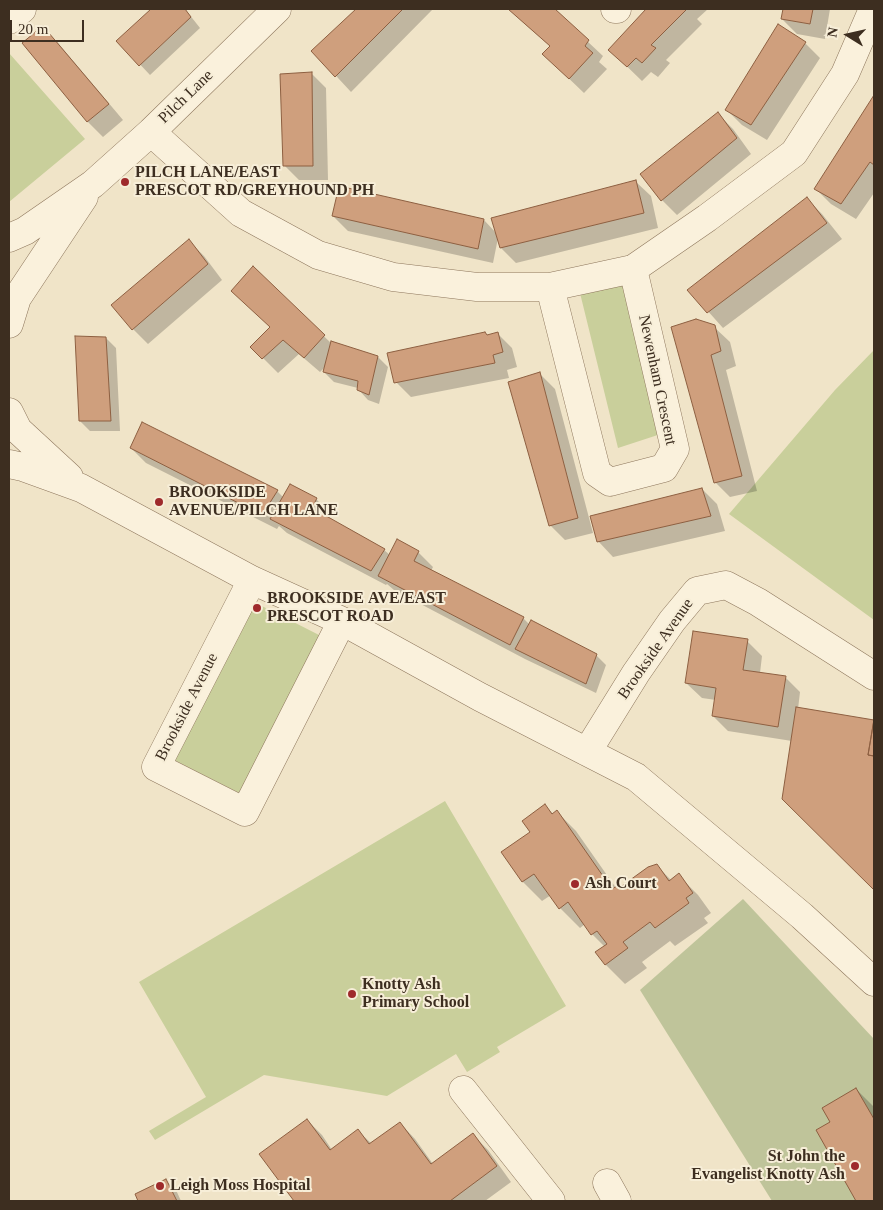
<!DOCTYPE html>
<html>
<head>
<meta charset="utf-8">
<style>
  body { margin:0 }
  #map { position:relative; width:883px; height:1210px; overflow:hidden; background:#f0e4c8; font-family:"Times New Roman",serif }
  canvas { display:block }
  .frame { position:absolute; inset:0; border:10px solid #3d2e20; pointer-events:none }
  .north { position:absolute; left:823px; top:10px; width:50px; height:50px; -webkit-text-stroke:4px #f7eed8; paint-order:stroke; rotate:280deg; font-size:14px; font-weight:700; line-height:20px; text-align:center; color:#3d2e20 }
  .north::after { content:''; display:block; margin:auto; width:18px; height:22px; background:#3d2e20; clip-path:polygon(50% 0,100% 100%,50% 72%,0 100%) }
  .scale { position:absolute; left:10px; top:20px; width:74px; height:22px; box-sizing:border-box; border:2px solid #3d2e20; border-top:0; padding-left:6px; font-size:15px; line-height:18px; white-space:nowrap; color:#3d2e20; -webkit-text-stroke:4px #f7eed8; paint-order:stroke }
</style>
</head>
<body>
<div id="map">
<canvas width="883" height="1210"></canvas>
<div class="frame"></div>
<div class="north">N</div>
<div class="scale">20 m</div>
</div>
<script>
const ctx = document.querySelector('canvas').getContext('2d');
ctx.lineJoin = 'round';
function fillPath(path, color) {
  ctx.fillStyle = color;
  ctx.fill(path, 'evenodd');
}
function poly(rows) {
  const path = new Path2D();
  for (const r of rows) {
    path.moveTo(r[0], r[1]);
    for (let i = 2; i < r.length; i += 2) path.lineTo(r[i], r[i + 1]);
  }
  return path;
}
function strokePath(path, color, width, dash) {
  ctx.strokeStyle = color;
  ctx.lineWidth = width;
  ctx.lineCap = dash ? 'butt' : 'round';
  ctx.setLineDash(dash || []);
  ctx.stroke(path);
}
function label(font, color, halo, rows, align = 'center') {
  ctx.font = font + ' "Times New Roman",serif';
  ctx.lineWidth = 4;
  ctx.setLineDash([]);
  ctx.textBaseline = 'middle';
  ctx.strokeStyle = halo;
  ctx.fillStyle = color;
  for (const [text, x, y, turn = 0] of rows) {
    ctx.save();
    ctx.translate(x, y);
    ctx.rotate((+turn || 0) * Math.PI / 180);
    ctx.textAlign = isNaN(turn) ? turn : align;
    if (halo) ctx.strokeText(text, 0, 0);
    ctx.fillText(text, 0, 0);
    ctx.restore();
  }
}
fillPath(poly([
  [9,53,85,139,9,202],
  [628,283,670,431,618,448,580,293],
  [874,350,874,620,729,514,835,390],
  [252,601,321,636,241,794,172,759],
  [445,801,566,1006,497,1047,500,1052,467,1072,456,1054,387,1096,264,1075,155,1140,149,1131,206,1097,139,982]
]), '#c9cf9b');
fillPath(poly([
  [743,899,874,1039,874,1201,772,1201,640,990]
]), '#bfc49a');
fillPath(poly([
  [153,9,185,9,200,28,150,75,118,41],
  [358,9,433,9,351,92,313,51],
  [508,9,553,9,603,56,599,62,607,69,584,93,559,69,551,47],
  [647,9,708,9,697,19,702,24,666,60,670,63,658,77,651,72,642,81,610,50],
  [784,9,830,9,825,39,797,34,782,19],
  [43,28,58,43,123,120,103,137,88,122,24,43],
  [805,43,820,58,767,140,742,125,727,110],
  [311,73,326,88,328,180,299,180,284,165],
  [874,98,874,193,856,219,831,204,816,189],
  [718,114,733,129,751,154,677,215,662,200],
  [635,181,651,196,658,228,516,263,501,248,498,238,493,263,348,231,333,216,484,220,497,234],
  [807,199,822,214,842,239,723,328,689,290],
  [189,241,204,256,222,280,148,344,133,329],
  [253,268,332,344,378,357,388,367,379,404,368,400,358,389,358,388,334,382,324,372,326,366,320,372,299,354,278,373,252,347,271,327,233,291],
  [714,327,730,342,736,366,726,370,757,491,730,497,715,482,672,328],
  [497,333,512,348,517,367,507,370,509,378,411,397,396,382],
  [106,338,116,348,120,431,90,431,80,421],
  [540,374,555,389,593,533,565,540,550,525],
  [131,448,277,491,284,498,316,499,331,514,329,519,384,550,390,555,418,552,433,567,431,571,523,618,530,625,596,655,606,665,596,693,525,659,394,590,387,584,386,585,287,533,279,526,277,529,146,463],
  [702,489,717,504,725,531,613,557,598,541],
  [747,641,762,656,760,673,785,677,800,692,798,709,874,722,874,888,803,819,792,741,728,731,713,716,716,700,702,698,686,683],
  [545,806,553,814,557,812,576,831,616,888,619,889,657,866,671,880,678,875,698,895,711,913,704,918,708,923,675,946,670,941,642,962,647,968,625,984,605,964,605,947,592,934,585,924,580,928,560,908,551,895,542,901,523,882,503,853,531,832],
  [856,1089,874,1107,874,1201,858,1201,818,1131,832,1123],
  [307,1120,322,1135,332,1150,358,1131,372,1144,400,1123,415,1139,433,1164,473,1135,488,1150,511,1182,485,1201,296,1201,261,1154],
  [165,1180,176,1190,181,1201,139,1201,136,1195]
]), '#0003');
const building = poly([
  [151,9,185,9,191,17,139,66,116,41,151,9],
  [356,9,403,9,335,77,311,51,356,9],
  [508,9,555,9,589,40,585,46,593,53,569,79,542,54,550,46,508,9],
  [646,9,687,9,651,45,656,48,642,63,636,58,627,67,608,50,646,9],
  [783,9,813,9,810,24,781,19,783,9],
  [778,24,806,42,751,125,725,110,778,24],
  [43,26,109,104,87,122,22,43,43,26],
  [312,72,313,166,283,166,280,74,312,72],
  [874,95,874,165,870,162,841,204,814,189,874,95],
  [718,112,737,138,661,201,640,174,718,112],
  [636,180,644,213,500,248,491,218,636,180],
  [339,186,484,219,478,249,332,216,339,186],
  [807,197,827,223,707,313,687,290,807,197],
  [189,239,208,264,132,330,111,305,189,239],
  [253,266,325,335,304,358,283,340,262,359,250,347,270,327,231,291,253,266],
  [696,319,715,325,721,351,711,355,742,476,714,483,671,327,696,319],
  [485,332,487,335,498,332,503,352,493,355,495,363,394,383,387,353,485,332],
  [75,336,106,337,111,421,79,421,75,336],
  [331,341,378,356,369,395,357,390,358,381,323,372,331,341],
  [540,372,578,518,549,526,508,382,540,372],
  [142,422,278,490,262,515,130,448,142,422],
  [290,484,317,498,312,508,385,549,371,571,270,519,290,484],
  [702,488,711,516,597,542,590,516,702,488],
  [397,539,419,551,414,561,524,617,510,645,378,576,397,539],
  [531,620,597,654,586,684,515,649,531,620],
  [693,631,748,639,743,670,786,676,778,727,712,716,716,688,685,683,693,631],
  [796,707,874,720,868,755,874,756,874,890,782,799,796,707],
  [874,719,874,756,868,755,874,719],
  [545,804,552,814,557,810,612,889,617,886,619,888,648,867,657,864,669,881,679,873,693,893,686,898,689,903,655,928,650,922,623,942,628,948,605,965,595,952,607,944,597,931,591,935,568,902,559,909,534,874,522,882,501,852,530,832,522,821,545,804],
  [856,1088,874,1119,874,1201,856,1201,816,1130,830,1122,822,1108,856,1088],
  [307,1119,330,1150,358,1129,369,1144,400,1122,431,1164,473,1133,497,1166,450,1201,294,1201,259,1154,307,1119],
  [166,1179,177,1201,138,1201,135,1194,166,1179]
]);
fillPath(building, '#cf9f7d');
strokePath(building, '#8d5f41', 1);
const minor = poly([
  [615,9,617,9],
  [9,20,22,9],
  [151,132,241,213,318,255,393,277,477,287,550,287,633,269,707,218,794,153,845,74,873,9],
  [9,238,25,231,93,184,151,132,277,9],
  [550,287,597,473,610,482,664,468,675,449,633,269],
  [9,324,17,298,84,197],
  [9,412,18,430,69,477],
  [9,464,23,467,81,488,252,580,342,621,480,697,636,777,802,916,874,982],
  [252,580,156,767,245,812,342,621],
  [587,752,636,673,672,621,697,591,726,585,758,602,874,676],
  [463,1090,551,1201],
  [607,1183,617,1201]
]);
strokePath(minor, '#8d765c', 29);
strokePath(minor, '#faf1dc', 28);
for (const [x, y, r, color] of [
  [125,182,5,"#9e2a2b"],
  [159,502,5,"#9e2a2b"],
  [257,608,5,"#9e2a2b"],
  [575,884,5,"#9e2a2b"],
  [352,994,5,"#9e2a2b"],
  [855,1166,5,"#9e2a2b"],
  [160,1186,5,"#9e2a2b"]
]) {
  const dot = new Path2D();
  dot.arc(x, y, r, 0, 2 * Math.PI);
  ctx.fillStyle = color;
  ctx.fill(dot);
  strokePath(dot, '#f7eed8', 2);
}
label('16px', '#3d2e20', '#f7eed8', [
  ["Pilch Lane",186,97,-44],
  ["Newenham Crescent",657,380,78],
  ["Brookside Avenue",656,649,-55],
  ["Brookside Avenue",187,707,-63]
]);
label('bold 16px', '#3d2e20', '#f7eed8', [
  ["PILCH LANE/EAST",135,173],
  ["PRESCOT RD/GREYHOUND PH",135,191],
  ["BROOKSIDE",169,493],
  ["AVENUE/PILCH LANE",169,511],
  ["BROOKSIDE AVE/EAST",267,599],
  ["PRESCOT ROAD",267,617],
  ["Ash Court",585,884],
  ["Knotty Ash",362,985],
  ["Primary School",362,1003],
  ["St John the",845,1157,"right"],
  ["Evangelist Knotty Ash",845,1175,"right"],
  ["Leigh Moss Hospital",170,1186]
], 'left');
</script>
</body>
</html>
